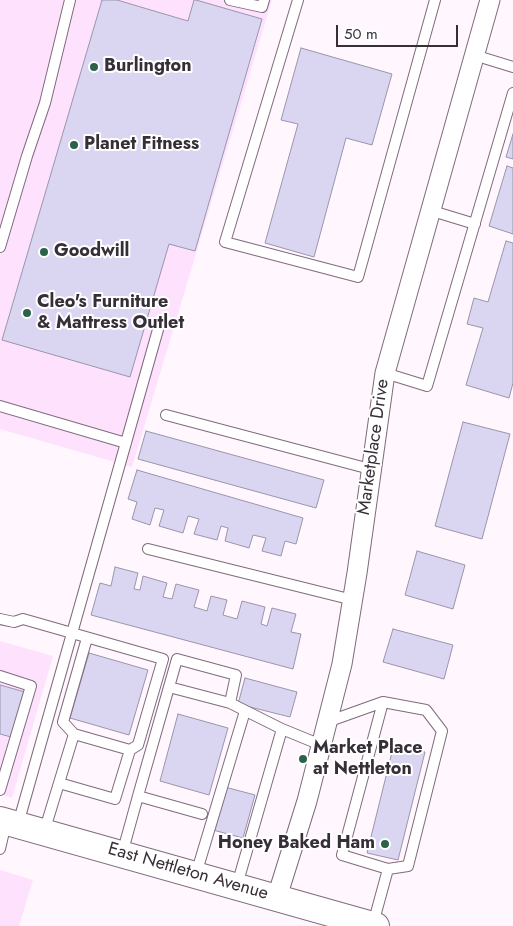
<!DOCTYPE html>
<html>
<head>
<meta charset="utf-8">
<style>
  body { margin:0 }
  #map { position:relative; width:513px; height:926px; overflow:hidden; background:#fff6fe; font-family:Jost,sans-serif }
  canvas { display:block }
  .scale { position:absolute; left:336px; top:25px; width:122px; height:22px; box-sizing:border-box; border:2px solid #372f37; border-top:0; padding-left:6px; font-size:15px; line-height:18px; white-space:nowrap; color:#372f37; -webkit-text-stroke:4px #fff; paint-order:stroke }
</style>
</head>
<body>
<div id="map">
<canvas width="513" height="926"></canvas>
<div class="scale">50 m</div>
</div>
<script>
const ctx = document.querySelector('canvas').getContext('2d');
ctx.lineJoin = 'round';
function fillPath(path, color) {
  ctx.fillStyle = color;
  ctx.fill(path, 'evenodd');
}
function poly(rows) {
  const path = new Path2D();
  for (const r of rows) {
    path.moveTo(r[0], r[1]);
    for (let i = 2; i < r.length; i += 2) path.lineTo(r[i], r[i + 1]);
  }
  return path;
}
function strokePath(path, color, width, dash) {
  ctx.strokeStyle = color;
  ctx.lineWidth = width;
  ctx.lineCap = dash ? 'butt' : 'round';
  ctx.setLineDash(dash || []);
  ctx.stroke(path);
}
function label(font, color, halo, rows, align = 'center') {
  ctx.font = font + ' Jost,sans-serif';
  ctx.lineWidth = 4;
  ctx.setLineDash([]);
  ctx.textBaseline = 'middle';
  ctx.strokeStyle = halo;
  ctx.fillStyle = color;
  for (const [text, x, y, turn = 0] of rows) {
    ctx.save();
    ctx.translate(x, y);
    ctx.rotate((+turn || 0) * Math.PI / 180);
    ctx.textAlign = isNaN(turn) ? turn : align;
    if (halo) ctx.strokeText(text, 0, 0);
    ctx.fillText(text, 0, 0);
    ctx.restore();
  }
}
fillPath(poly([
  [0,0,272,0,132,467,0,429],
  [0,641,53,656,12,798,0,794],
  [0,870,33,880,19,926,0,926]
]), '#fee2fd');
const building = poly([
  [102,0,117,0,188,21,194,0,196,0,262,19,195,251,169,244,130,377,2,340,102,0],
  [301,48,392,74,372,145,346,138,314,257,265,243,298,124,281,120,301,48],
  [513,134,513,159,506,157,513,134],
  [507,166,513,168,513,234,489,226,507,166],
  [506,241,513,243,513,383,509,398,466,385,483,328,467,324,474,298,488,302,506,241],
  [463,422,510,434,482,539,435,526,463,422],
  [146,431,324,480,316,508,138,459,146,431],
  [137,470,303,518,296,544,285,541,281,556,262,551,266,538,253,535,249,548,225,541,228,528,221,526,217,540,194,534,199,519,188,516,183,533,159,526,164,510,155,508,150,525,132,519,137,502,128,499,137,470],
  [417,551,465,565,453,609,405,595,417,551],
  [115,567,138,573,134,589,140,590,143,576,167,583,163,597,172,599,176,584,199,590,194,607,207,611,211,596,227,600,223,615,237,619,242,601,265,607,261,624,267,626,272,608,296,614,291,632,301,634,293,669,91,615,100,583,111,586,115,567],
  [393,629,453,645,444,679,383,662,393,629],
  [89,653,148,670,129,735,70,718,89,653],
  [245,678,297,692,290,717,238,704,245,678],
  [0,685,25,692,11,737,0,734,0,685],
  [178,714,228,728,209,795,160,781,178,714],
  [394,744,425,752,398,860,367,853,394,744],
  [225,787,255,795,243,838,213,830,225,787]
]);
fillPath(building, '#dad5f0');
strokePath(building, '#9a95ad', 1);
const service = poly([
  [230,0,262,7,264,0],
  [298,0,225,242,358,277,435,0],
  [474,55,513,67],
  [429,210,475,224],
  [0,247,27,156,45,103,70,0],
  [385,373,427,386,513,93],
  [0,406,126,443],
  [166,415,370,469],
  [148,549,353,600],
  [0,619,14,622,23,619,163,659,138,745,130,750,74,734],
  [0,676,31,686,0,790],
  [383,702,342,855,388,869],
  [230,703,282,729],
  [327,722,383,702,426,710,442,731,408,866,388,869,373,924],
  [59,783,115,799,130,750],
  [138,796,202,814],
  [18,824,159,326],
  [44,832,74,734,63,722,87,638],
  [0,849,6,823],
  [122,854,138,796,169,687,177,659,236,675,230,703,169,687],
  [196,874,245,711],
  [237,885,282,729,321,745]
]);
const minor = poly([
  [277,897,307,801,342,664,357,573,385,373,490,0]
]);
const secondary = poly([
  [0,820,376,926]
]);
strokePath(service, '#7f6b7d', 12);
strokePath(minor, '#7f6b7d', 21);
strokePath(secondary, '#7f6b7d', 28);
strokePath(service, '#fff', 10);
strokePath(minor, '#fff', 19);
strokePath(secondary, '#fff', 26);
for (const [x, y, r, color] of [
  [94,67,5,"#2c6249"],
  [74,145,5,"#2c6249"],
  [44,252,5,"#2c6249"],
  [27,313,5,"#2c6249"],
  [303,759,5,"#2c6249"],
  [385,844,5,"#2c6249"]
]) {
  const dot = new Path2D();
  dot.arc(x, y, r, 0, 2 * Math.PI);
  ctx.fillStyle = color;
  ctx.fill(dot);
  strokePath(dot, '#fff', 2);
}
label('bold 18px', '#372f37', '#fff', [
  ["Burlington",104,67],
  ["Planet Fitness",84,145],
  ["Goodwill",54,252],
  ["Cleo's Furniture",37,303],
  ["& Mattress Outlet",37,324],
  ["Market Place",313,749],
  ["at Nettleton",313,770],
  ["Honey Baked Ham",375,844,"right"]
], 'left');
label('18px', '#372f37', '#fff', [
  ["Marketplace Drive",374,447,-82],
  ["East Nettleton Avenue",188,872,16]
]);
</script>
</body>
</html>
